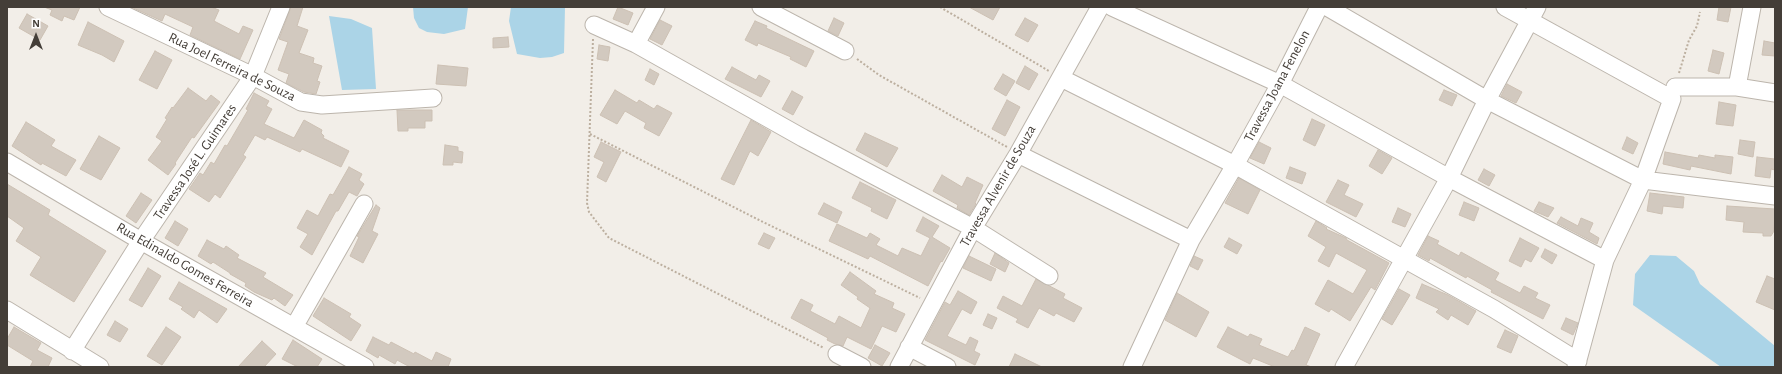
<!DOCTYPE html>
<html>
<head>
<meta charset="utf-8">
<style>
  body { margin:0 }
  #map { position:relative; width:1782px; height:374px; overflow:hidden; background:#f2eee8; font-family:"Alegreya Sans",sans-serif }
  canvas { display:block }
  .frame { position:absolute; inset:0; border:8px solid #443e38; pointer-events:none }
  .north { position:absolute; left:16px; top:16px; width:40px; height:40px; -webkit-text-stroke:3px #fff; paint-order:stroke; rotate:0deg; font-size:11px; font-weight:700; line-height:16px; text-align:center; color:#443e38 }
  .north::after { content:''; display:block; margin:auto; width:14px; height:18px; background:#443e38; clip-path:polygon(50% 0,100% 100%,50% 72%,0 100%) }
</style>
</head>
<body>
<div id="map">
<canvas width="1782" height="374"></canvas>
<div class="frame"></div>
<div class="north">N</div>
</div>
<script>
const ctx = document.querySelector('canvas').getContext('2d');
ctx.lineJoin = 'round';
function fillPath(path, color) {
  ctx.fillStyle = color;
  ctx.fill(path, 'evenodd');
}
function poly(rows) {
  const path = new Path2D();
  for (const r of rows) {
    path.moveTo(r[0], r[1]);
    for (let i = 2; i < r.length; i += 2) path.lineTo(r[i], r[i + 1]);
  }
  return path;
}
function strokePath(path, color, width, dash) {
  ctx.strokeStyle = color;
  ctx.lineWidth = width;
  ctx.lineCap = dash ? 'butt' : 'round';
  ctx.setLineDash(dash || []);
  ctx.stroke(path);
}
function label(font, color, halo, rows, align = 'center') {
  ctx.font = font + ' "Alegreya Sans",sans-serif';
  ctx.lineWidth = 3;
  ctx.setLineDash([]);
  ctx.textBaseline = 'middle';
  ctx.strokeStyle = halo;
  ctx.fillStyle = color;
  for (const [text, x, y, turn = 0] of rows) {
    ctx.save();
    ctx.translate(x, y);
    ctx.rotate((+turn || 0) * Math.PI / 180);
    ctx.textAlign = isNaN(turn) ? turn : align;
    if (halo) ctx.strokeText(text, 0, 0);
    ctx.fillText(text, 0, 0);
    ctx.restore();
  }
}
fillPath(poly([
  [413,7,468,7,465,29,444,34,427,32,419,28,414,18],
  [511,7,565,7,564,53,552,57,540,58,517,54,509,21],
  [329,16,351,19,372,28,376,89,342,90],
  [1650,255,1676,256,1694,271,1700,284,1775,346,1775,367,1721,367,1633,305,1635,274]
]), '#abd4e7');
const building = poly([
  [44,7,80,7,74,20,64,16,62,21,50,15,52,10,44,7],
  [131,7,211,7,219,10,214,21,239,34,243,26,253,30,240,59,190,35,193,27,165,14,162,21,131,7],
  [291,7,303,7,297,26,308,30,299,53,314,58,313,63,322,66,317,81,320,82,316,94,304,92,286,83,289,74,278,70,288,42,279,39,291,7],
  [618,7,633,13,628,25,613,19,618,7],
  [969,7,1000,7,993,20,969,7],
  [1719,7,1731,7,1728,22,1717,20,1719,7],
  [27,14,48,26,40,40,19,28,27,14],
  [834,18,844,23,838,36,828,31,834,18],
  [1025,18,1038,25,1028,42,1015,35,1025,18],
  [660,20,672,26,662,45,650,39,660,20],
  [755,21,767,26,766,28,814,51,806,67,790,59,791,57,758,43,757,46,745,40,755,21],
  [88,22,124,41,114,62,102,55,78,45,88,22],
  [508,37,509,47,493,48,493,38,508,37],
  [1764,41,1775,43,1775,56,1762,55,1764,41],
  [599,45,610,47,608,61,597,59,599,45],
  [1713,50,1724,53,1719,74,1708,71,1713,50],
  [155,51,172,60,157,89,139,80,155,51],
  [438,65,468,68,466,86,436,84,438,65],
  [1025,66,1038,74,1029,90,1016,83,1025,66],
  [732,67,756,80,759,75,770,81,761,97,725,79,732,67],
  [650,69,659,74,654,85,645,80,650,69],
  [1003,74,1015,81,1006,96,994,89,1003,74],
  [1507,84,1522,92,1516,103,1501,96,1507,84],
  [188,88,206,101,211,95,220,102,194,138,192,137,175,163,176,164,168,175,148,160,162,141,156,137,167,119,165,118,172,107,173,108,188,88],
  [615,90,637,103,639,100,654,109,657,105,672,113,659,136,644,128,646,123,625,111,617,124,600,115,615,90],
  [1444,90,1457,95,1452,106,1439,100,1444,90],
  [792,91,803,97,793,115,782,109,792,91],
  [254,93,269,101,266,106,272,109,264,124,294,138,304,120,322,130,321,133,324,136,323,138,349,151,341,167,302,149,300,152,267,137,265,140,255,135,243,155,246,157,220,198,215,194,209,202,189,189,200,173,203,175,211,162,214,164,225,145,227,146,248,110,246,109,254,93],
  [1007,100,1020,107,1005,136,992,129,1007,100],
  [1719,102,1736,105,1733,126,1716,124,1719,102],
  [397,110,432,110,432,121,425,121,425,128,408,128,408,131,398,131,397,110],
  [1312,119,1325,125,1315,146,1303,140,1312,119],
  [751,120,771,132,758,156,750,151,734,185,721,179,751,120],
  [26,122,55,140,51,146,76,160,66,176,42,163,41,165,12,146,26,122],
  [865,133,898,148,887,167,856,150,865,133],
  [99,136,120,148,101,180,80,169,99,136],
  [1627,137,1638,143,1633,154,1622,149,1627,137],
  [1740,140,1755,142,1753,157,1738,154,1740,140],
  [601,142,621,152,606,182,597,177,604,162,594,157,601,142],
  [1259,142,1271,148,1264,164,1250,158,1259,142],
  [445,145,458,147,458,151,463,152,462,163,453,162,453,165,443,165,445,145],
  [1378,150,1392,158,1382,174,1369,166,1378,150],
  [1665,152,1698,158,1699,155,1715,158,1715,155,1733,157,1731,174,1691,166,1690,170,1663,164,1665,152],
  [1757,157,1775,159,1775,170,1771,169,1770,178,1755,176,1757,157],
  [349,167,362,174,359,180,364,184,357,196,349,192,338,211,336,211,312,255,300,247,308,234,297,228,307,210,318,216,330,194,333,195,349,167],
  [1290,167,1306,173,1302,184,1286,178,1290,167],
  [1484,169,1495,175,1489,186,1478,180,1484,169],
  [942,175,962,187,967,177,983,185,975,203,976,204,969,215,957,208,958,205,933,191,942,175],
  [1239,178,1260,190,1248,214,1225,203,1239,178],
  [1338,180,1349,185,1344,195,1363,204,1356,217,1326,202,1338,180],
  [860,182,896,200,887,219,871,211,872,208,852,198,860,182],
  [7,184,50,210,48,215,106,251,74,302,30,275,41,257,16,241,24,228,7,216,7,184],
  [141,193,152,200,136,223,126,216,141,193],
  [1650,193,1684,197,1683,208,1663,206,1662,214,1647,211,1650,193],
  [1464,202,1479,208,1474,221,1459,215,1464,202],
  [1539,202,1554,208,1548,217,1534,211,1539,202],
  [824,203,842,212,837,223,818,214,824,203],
  [376,205,380,208,372,231,378,234,363,263,350,256,359,237,357,236,376,205],
  [1727,206,1775,209,1774,231,1771,236,1763,236,1763,233,1743,232,1744,222,1726,220,1727,206],
  [1398,208,1411,214,1405,227,1392,222,1398,208],
  [923,217,939,226,932,237,950,248,942,262,941,261,928,286,870,256,868,259,829,241,837,224,867,238,870,233,880,239,876,245,898,256,902,248,921,256,930,238,916,231,923,217],
  [1561,217,1578,226,1581,218,1593,223,1589,232,1599,238,1597,244,1557,223,1561,217],
  [175,221,188,229,178,246,165,238,175,221],
  [1316,221,1327,228,1326,229,1346,238,1347,240,1389,263,1375,290,1371,287,1350,321,1331,309,1329,312,1315,304,1328,280,1353,294,1367,270,1336,253,1329,267,1318,261,1326,247,1308,236,1316,221],
  [764,233,775,238,769,249,758,244,764,233],
  [1428,236,1439,241,1437,244,1459,256,1461,252,1499,273,1495,280,1520,293,1524,286,1538,293,1535,298,1550,305,1543,319,1491,292,1492,290,1467,276,1466,278,1430,258,1429,261,1418,255,1428,236],
  [1229,238,1242,245,1237,254,1224,247,1229,238],
  [1520,238,1539,248,1531,262,1525,259,1521,267,1509,261,1520,238],
  [207,240,224,249,226,246,239,255,237,258,266,273,263,277,293,295,285,306,274,298,272,300,254,292,245,286,246,283,230,274,230,273,213,262,211,264,198,256,207,240],
  [1545,249,1557,255,1552,264,1541,257,1545,249],
  [995,253,1009,263,1005,272,990,264,995,253],
  [969,256,996,269,991,281,963,268,969,256],
  [1194,256,1203,260,1198,270,1190,266,1194,256],
  [148,268,161,276,142,307,129,300,148,268],
  [850,272,876,291,874,294,894,303,892,308,905,314,896,332,882,326,871,349,847,337,843,346,835,344,827,340,828,338,791,318,801,299,813,305,810,311,835,324,839,316,861,328,870,308,857,299,858,297,841,285,850,272],
  [1767,276,1775,279,1775,310,1756,302,1767,276],
  [1036,279,1065,294,1063,298,1082,308,1074,322,1056,313,1054,316,1039,308,1028,328,1016,322,1018,319,997,308,1003,296,1022,306,1036,279],
  [179,282,227,309,217,323,199,310,194,318,181,309,183,307,169,299,179,282],
  [1422,284,1448,295,1476,311,1468,325,1451,315,1448,320,1436,312,1439,309,1416,298,1422,284],
  [1399,289,1410,295,1392,325,1382,319,1399,289],
  [958,291,977,302,971,314,962,309,947,336,966,345,970,337,978,341,974,351,980,354,975,365,925,340,945,302,950,305,958,291],
  [1177,293,1209,312,1196,337,1165,320,1177,293],
  [324,298,351,314,349,317,361,325,351,341,313,316,324,298],
  [988,314,997,318,992,329,983,325,988,314],
  [1566,318,1578,323,1573,335,1561,329,1566,318],
  [115,321,128,329,120,342,107,335,115,321],
  [14,327,41,343,37,350,52,358,48,367,30,367,33,361,7,345,7,339,14,327],
  [166,327,181,337,162,365,147,356,166,327],
  [1228,327,1248,337,1250,334,1262,339,1259,345,1288,357,1292,350,1294,351,1305,327,1320,334,1306,365,1312,367,1275,367,1253,358,1250,364,1240,359,1217,347,1228,327],
  [1505,330,1518,336,1511,353,1497,347,1505,330],
  [373,337,389,345,391,342,414,354,415,352,432,361,436,352,451,359,448,367,410,367,397,360,395,364,379,355,378,358,366,351,373,337],
  [293,340,322,359,317,367,298,367,282,359,293,340],
  [262,341,276,354,264,367,238,367,262,341],
  [875,345,890,353,882,366,868,358,875,345],
  [1015,354,1042,367,1009,367,1015,354]
]);
fillPath(building, '#d2c9bf');
strokePath(building, '#ccc0b3', 1);
const minor = poly([
  [108,7,253,76,301,102,322,105,433,98],
  [761,7,845,51],
  [1112,7,1280,84,1449,178,1605,260],
  [1327,7,1487,100,1643,180,1605,260,1576,367],
  [1505,7,1672,99,1643,180,1775,196],
  [1752,7,1737,87,1775,93],
  [594,25,636,44,803,138,973,228,1049,276],
  [636,44,656,7],
  [1061,78,1235,165,1494,309,1578,361],
  [1675,87,1737,87],
  [1018,154,1191,240],
  [7,162,141,241,365,367],
  [7,310,100,367],
  [294,327,364,204],
  [909,347,947,367],
  [72,351,141,241,253,76,281,7],
  [837,354,862,367],
  [899,367,973,228,1018,154,1100,7],
  [1132,367,1191,240,1235,165,1280,84,1319,7],
  [1344,367,1449,178,1487,100,1537,7]
]);
strokePath(minor, '#bcb5ac', 19);
strokePath(poly([
  [940,7,1049,71],
  [593,39,587,203,589,212,609,238,824,348],
  [857,59,879,75,1007,147],
  [1679,73,1689,40,1697,26,1700,12],
  [590,134,761,221,920,298]
]), '#bcaf9f', 2, [2, 2]);
strokePath(minor, '#fff', 17);
label('14px', '#443e38', '#fff', [
  ["Rua Joel Ferreira de Souza",232,67,26],
  ["Travessa Joana Fenelon",1277,86,-62],
  ["Travessa José L. Guimares",195,162,-56],
  ["Travessa Alvenir de Souza",998,186,-60],
  ["Rua Edinaldo Gomes Ferreira",185,265,30]
]);
</script>
</body>
</html>
